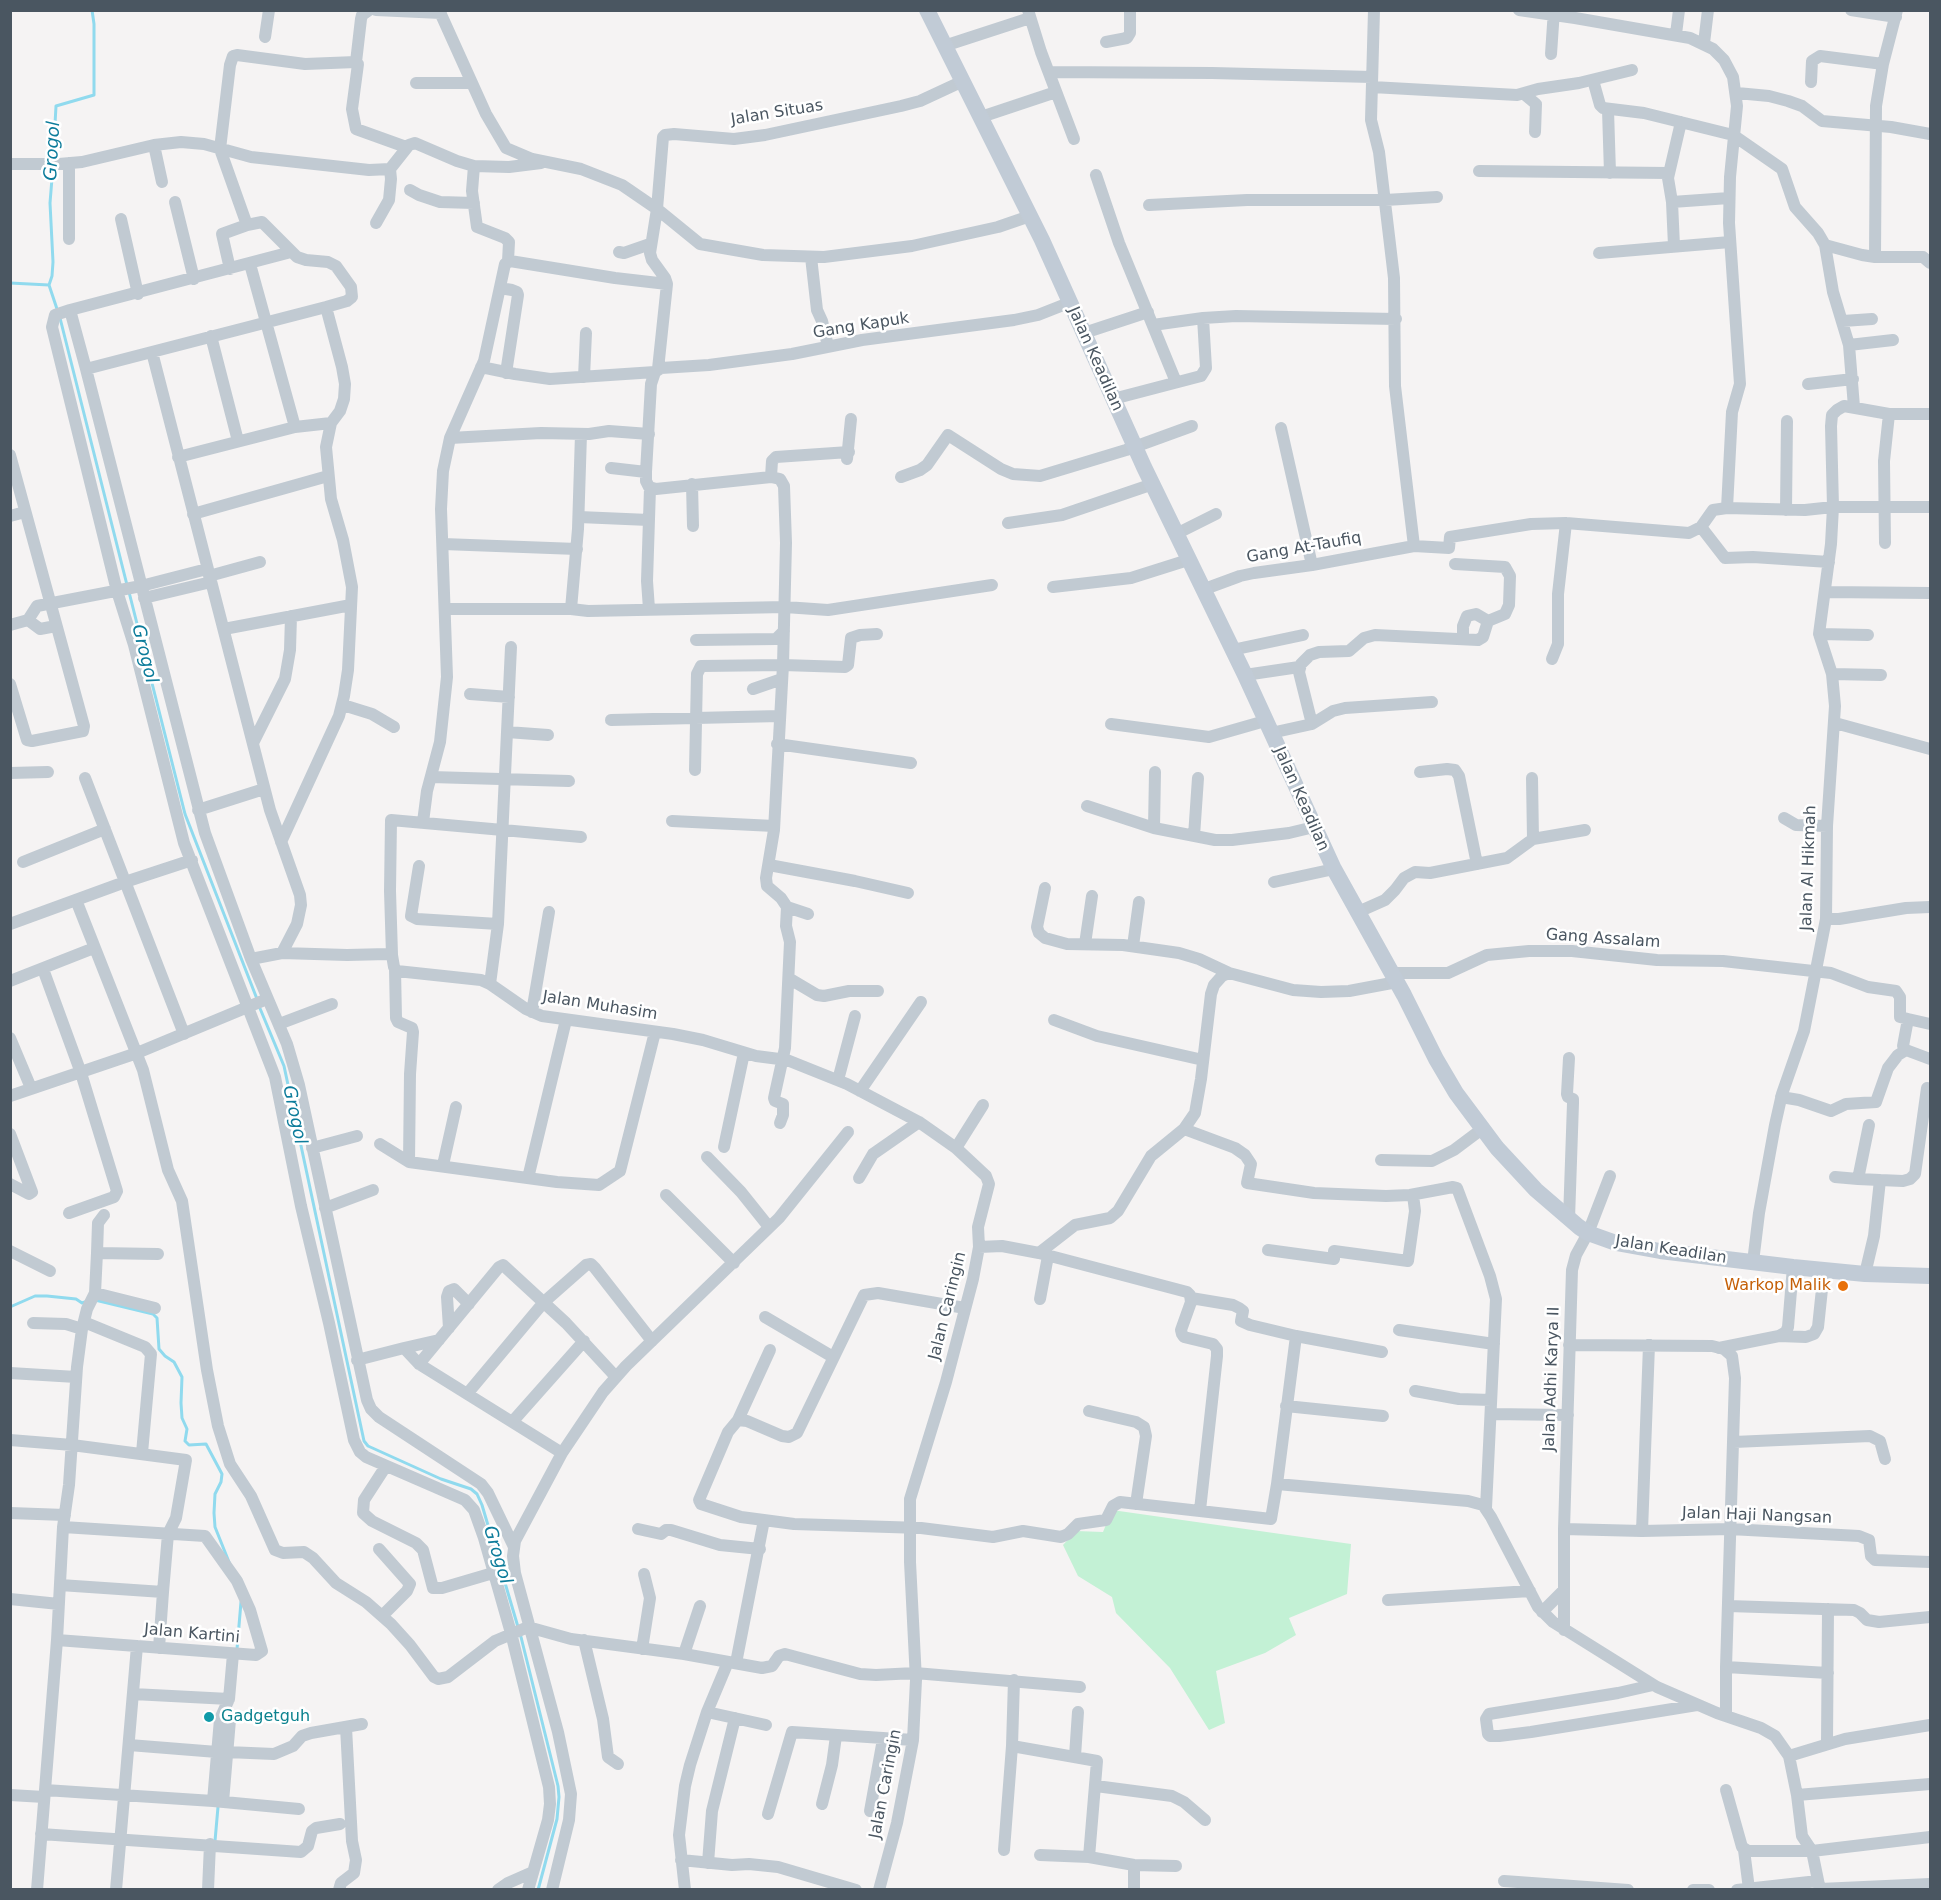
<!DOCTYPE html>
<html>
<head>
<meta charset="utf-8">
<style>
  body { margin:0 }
  #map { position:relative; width:1941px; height:1900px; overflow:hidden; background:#f5f3f3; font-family:"DejaVu Sans",sans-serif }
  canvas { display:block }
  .frame { position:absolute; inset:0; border:12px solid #4a5661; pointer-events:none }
</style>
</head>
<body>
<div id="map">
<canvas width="1941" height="1900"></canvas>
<div class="frame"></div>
</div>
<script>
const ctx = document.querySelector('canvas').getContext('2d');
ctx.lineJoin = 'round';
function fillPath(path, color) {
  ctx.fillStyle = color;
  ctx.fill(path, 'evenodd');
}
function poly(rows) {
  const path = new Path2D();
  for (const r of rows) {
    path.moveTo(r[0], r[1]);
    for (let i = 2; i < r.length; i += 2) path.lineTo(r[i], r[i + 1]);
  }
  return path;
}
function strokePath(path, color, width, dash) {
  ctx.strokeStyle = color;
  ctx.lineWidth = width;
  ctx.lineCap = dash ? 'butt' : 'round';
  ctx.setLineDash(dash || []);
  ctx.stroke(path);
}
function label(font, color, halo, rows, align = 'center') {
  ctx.font = font + ' "DejaVu Sans",sans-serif';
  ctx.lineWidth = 5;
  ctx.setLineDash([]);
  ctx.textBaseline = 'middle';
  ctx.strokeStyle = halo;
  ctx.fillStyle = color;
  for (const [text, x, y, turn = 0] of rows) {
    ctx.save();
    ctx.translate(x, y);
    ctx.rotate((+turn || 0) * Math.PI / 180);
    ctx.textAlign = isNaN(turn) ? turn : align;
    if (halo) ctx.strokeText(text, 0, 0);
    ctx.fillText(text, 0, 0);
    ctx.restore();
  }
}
fillPath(poly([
  [1112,1510,1351,1544,1347,1594,1289,1618,1296,1635,1265,1653,1216,1671,1225,1723,1209,1730,1170,1668,1116,1613,1112,1597,1078,1576,1063,1545,1076,1531,1103,1532]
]), '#c3f1d5');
strokePath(poly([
  [53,160,56,106,94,95,94,24,92,10],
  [10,283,49,285,58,312],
  [49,285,52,276,53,262,50,203,53,166],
  [60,318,127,585],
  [129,592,185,814,257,999],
  [259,1006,284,1066,364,1441,368,1446,441,1479,471,1489,477,1494,482,1505,518,1627],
  [95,1300,153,1314,157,1318,159,1349,165,1356,174,1362,182,1377,181,1403,182,1418,187,1429,185,1441,189,1445,206,1444,222,1474,221,1482,215,1494,214,1513,215,1527,229,1562],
  [10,1307,35,1296,47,1296,76,1299,82,1303,85,1302],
  [520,1633,558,1786,559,1797,557,1819,538,1890],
  [237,1649,241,1602],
  [215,1841,218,1807]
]), '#90daee', 3);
strokePath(poly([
  [376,10,441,13],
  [439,10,486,114,506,148,532,159,581,169,622,185,657,209,700,244,763,255,824,257,912,246,998,227,1030,216],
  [1028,10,1041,52,1074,139],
  [1374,10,1371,120,1379,152,1394,278,1395,386,1414,546],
  [1519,10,1575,18,1690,38,1713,49,1724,60,1733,77,1737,106,1730,177,1729,223,1740,384,1732,412,1727,508,1805,510,1833,507,1930,507],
  [1851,10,1896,17],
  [1676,34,1679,10],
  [265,37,269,10],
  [1106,42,1127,38,1130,33,1130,10],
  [1704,43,1708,10],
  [944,46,1030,18],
  [1551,54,1554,10],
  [356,62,361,19,362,15,369,10],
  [1049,72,1212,73,1372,77],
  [1593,80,1600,105,1603,108,1644,113,1733,135,1782,169,1795,207,1818,233,1825,245,1833,292,1849,345,1854,407],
  [1811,82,1812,61,1820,56,1883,64],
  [416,83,472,83],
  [1372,87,1517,95,1538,89,1579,83,1632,70],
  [1737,93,1769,96,1788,101,1802,106,1822,121,1891,127,1930,134],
  [1524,94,1536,104,1535,132],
  [1608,110,1610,173],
  [981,117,1056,92],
  [154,145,162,182],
  [10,164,59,164,82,162,154,145,181,142,204,144,251,157,369,170,390,169,409,145,415,143,457,161,474,166,509,167,541,163],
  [474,166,472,191,477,227,505,238,509,242,508,261],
  [1479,171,1668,173],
  [1096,175,1119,243,1176,382],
  [410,190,419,195,440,202,474,203],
  [175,202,194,279],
  [1672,202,1729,198],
  [1149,205,1247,200,1385,200,1437,197],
  [121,219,138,294],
  [376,223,389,200,391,179,390,169],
  [247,225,220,149,230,65,233,56,237,55,305,64,356,62,358,64,352,109,356,129,406,147],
  [69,239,69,163],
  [1825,245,1862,255,1875,257,1876,106,1883,64,1897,10],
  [1674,246,1672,202,1668,178,1681,122],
  [619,252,624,253,650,244],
  [1599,253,1730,242],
  [811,257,817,310,822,321,828,346],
  [1875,257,1923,257,1930,263],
  [250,264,295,427],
  [230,269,222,234,247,225,262,222,297,257,306,260,328,262,336,266,351,287,352,297,347,301,326,307,86,369,205,833,251,959,287,1044,299,1085,367,1400,371,1409,379,1417,481,1484,488,1493,514,1547],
  [500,288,512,290,517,292,518,295,506,373],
  [70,310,291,252],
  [1843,321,1872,319],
  [1153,325,1203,318,1236,316,1396,319],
  [1084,333,1148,312],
  [211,336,238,441],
  [1849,345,1893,340],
  [152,352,270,810,300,895,301,905,297,924,282,953],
  [481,367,515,374,550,379,655,372,661,368,709,365,792,354,862,340,1014,320,1038,315,1071,302],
  [86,369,70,310,55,315,52,327,117,591,134,645,184,843,275,1077,301,1206,329,1323,354,1440,360,1452,366,1457,465,1500,474,1510,484,1538,511,1633,549,1787,550,1804,548,1820,528,1890],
  [658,369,667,284,665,278,652,260,650,253,657,209,663,137,665,135,674,134,734,139,765,135,901,106,920,101,963,81],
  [655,372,651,384,646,472,646,481,649,487,656,489,771,477,780,479,784,486,786,543,783,665,774,830,766,878,767,886,781,898,787,907,786,926,790,942,785,1048,774,1098,775,1101,783,1104,783,1115,780,1123],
  [584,377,586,333],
  [1808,384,1853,379],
  [1113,399,1201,376,1206,368,1203,318],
  [1889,414,1930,414],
  [1281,428,1312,565],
  [450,438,541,433,589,434,609,431,649,434],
  [10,455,84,726,83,731,32,741,27,740,10,684],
  [178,457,295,427,331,423],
  [847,459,851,419],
  [611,468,646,472],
  [771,477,772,461,776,457,849,452],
  [901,477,920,470,927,465,948,435,1001,469,1013,474,1040,476,1126,450,1192,426],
  [692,484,693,526],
  [1786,510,1787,421],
  [193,514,328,476],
  [10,516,25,512],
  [579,517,649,520],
  [1008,523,1062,515,1153,484],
  [1701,527,1725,558,1753,557,1829,562],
  [1176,534,1216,514],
  [443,544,577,549],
  [209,576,260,562],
  [1053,587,1131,578,1188,560],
  [1202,590,1240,576,1254,573,1312,565,1414,546,1449,548,1450,537,1531,524,1566,523,1689,533,1701,527,1713,510,1727,508],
  [1825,592,1930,593],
  [144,598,211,582],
  [445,609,571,609,588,611,785,607,828,610,992,585],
  [571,609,578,529,581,434],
  [649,609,647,581,650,488],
  [28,620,37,606,141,586,207,569],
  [10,625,28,620,40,629,56,626],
  [224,629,351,605],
  [1819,634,1868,635],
  [1463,639,1463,626,1467,616,1476,614,1488,621],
  [696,640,776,639,784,631],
  [1232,650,1303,635],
  [1552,659,1558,644,1558,594,1566,523],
  [1832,674,1881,675],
  [1245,675,1299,667],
  [753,689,782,679],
  [470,694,509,697],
  [343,705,372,714,394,727],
  [611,720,780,716],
  [1835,723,1930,749],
  [1111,724,1209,737,1265,721],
  [1312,724,1299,672,1301,664,1310,655,1319,652,1349,651,1364,638,1375,635,1478,640,1483,637,1488,621,1505,614,1509,605,1510,576,1505,567,1455,564],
  [507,732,548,735],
  [1271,733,1312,724,1333,711,1345,708,1432,702],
  [253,743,285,679,290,650,291,616],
  [777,744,911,763],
  [695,770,697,674,701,666,783,665,845,667,848,665,851,638,860,635,877,634],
  [1420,772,1447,769,1455,770,1459,776,1477,864],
  [10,773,48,772],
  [431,777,569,781],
  [85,778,184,1034],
  [1532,778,1533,839],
  [1087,806,1154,828,1215,840,1232,840,1289,833,1314,827],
  [198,810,264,789],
  [1784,818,1796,825,1827,826],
  [672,821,774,826],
  [423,822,427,791,440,742,447,677,441,509,443,471,450,438,484,361,505,264,510,261,615,278,667,284],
  [1154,828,1155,772],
  [1194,836,1198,778],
  [281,842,339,716,344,696,348,670,352,587,343,540,331,499,326,447,331,423,340,411,344,399,345,384,342,367,326,307],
  [23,862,105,829],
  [769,865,855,881,908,893],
  [419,866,411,916,417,919,498,924],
  [1274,882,1334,869],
  [1045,888,1037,927,1039,933,1045,938,1067,944,1123,945,1179,953,1199,959,1229,973],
  [76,900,143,1070,168,1170,182,1201,207,1370,218,1426,230,1464,251,1496,275,1550,283,1553,304,1552,313,1558,336,1583,366,1602,391,1624,410,1645,434,1677,438,1679,448,1677,495,1641,528,1627,571,1639,684,1654,762,1668,772,1666,779,1656,785,1654,860,1674,876,1675,915,1673,1080,1687],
  [787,907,808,914],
  [1358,912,1385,900,1395,890,1404,878,1415,872,1430,873,1507,858,1533,839,1585,830],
  [1826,919,1839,919,1906,908,1930,907],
  [10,924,125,882,192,860],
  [1085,944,1092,896],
  [1133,946,1139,902],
  [392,955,390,891,391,820,581,837],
  [251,959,282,953,347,955,388,954,392,955,394,967,397,971,481,980,490,984,526,1009,542,1016,673,1034,703,1040,756,1056,787,1060,847,1084,919,1122,956,1148,986,1176,989,1184,978,1227,979,1247,973,1279,946,1382,910,1499,910,1562,916,1680,913,1740,897,1823,879,1890],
  [43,969,81,1073,117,1191,114,1197,69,1213],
  [395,969,396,1018,398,1022,412,1028,413,1032,410,1074,409,1162],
  [1391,973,1448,973,1487,955,1529,951,1572,951,1657,960,1723,961,1831,973,1868,987,1896,991,1900,997,1900,1017,1908,1019,1903,1046,1906,1050,1930,1059],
  [790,979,817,995,824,996,849,991,878,991],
  [10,981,94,948],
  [490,984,498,924,511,647],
  [532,1012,549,912],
  [1908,1019,1930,1024],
  [1054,1020,1097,1036,1203,1060],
  [279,1024,332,1004],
  [10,1038,31,1088],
  [1569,1058,1567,1094,1568,1097,1573,1099,1573,1103,1569,1219],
  [838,1080,855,1016],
  [860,1091,921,1002],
  [10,1096,137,1053,267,999],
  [1781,1097,1799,1100,1831,1111,1846,1104,1876,1102,1888,1068,1898,1055,1906,1050],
  [1869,1125,1858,1179,1880,1180],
  [1184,1129,1235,1148,1245,1155,1251,1164,1247,1183,1314,1193,1386,1196,1410,1195,1453,1187,1457,1188,1490,1276,1496,1299,1486,1508],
  [10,1134,32,1192,29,1194,10,1184],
  [380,1144,409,1162,557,1182,599,1185,620,1171,655,1032],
  [724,1147,744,1053],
  [312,1148,357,1136],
  [956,1148,983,1105],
  [707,1157,741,1192,769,1227],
  [1381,1160,1432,1161,1454,1150,1482,1129],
  [443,1165,456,1107],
  [1835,1177,1858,1179],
  [528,1178,566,1020],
  [859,1178,873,1154,919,1122],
  [666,1195,734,1263],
  [325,1208,373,1190],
  [979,1247,1002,1246,1039,1253,1075,1225,1110,1218,1118,1211,1151,1156,1184,1129,1195,1113,1201,1079,1211,994,1214,985,1222,976,1229,973,1293,990,1321,992,1349,991,1397,982],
  [1268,1250,1334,1259,1334,1251,1408,1261,1415,1211,1413,1195],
  [10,1251,50,1271],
  [97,1253,98,1223,104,1215],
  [1039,1253,1187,1292,1190,1295,1191,1302,1181,1330,1182,1334,1184,1337,1213,1344,1217,1349,1217,1356,1200,1510],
  [1753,1262,1759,1213,1775,1125,1782,1094,1804,1031,1826,919,1827,826,1835,706,1832,674,1819,634,1831,544,1833,507,1831,426,1832,415,1837,410,1844,406,1889,414,1884,461,1885,543],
  [1865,1274,1874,1236,1880,1180,1903,1181,1910,1179,1915,1174,1927,1088],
  [95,1293,155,1308],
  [1191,1298,1233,1305,1239,1308,1243,1311,1241,1321,1250,1325,1296,1336,1382,1352],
  [1040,1299,1048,1256],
  [765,1317,833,1357],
  [84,1322,145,1347,151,1354,142,1453],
  [33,1323,66,1324,82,1329],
  [449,1328,447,1297,449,1291,454,1289,469,1304],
  [1399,1330,1494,1344],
  [1779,1336,1806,1337,1814,1334,1818,1327,1824,1270],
  [1569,1345,1712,1346,1724,1349,1732,1356,1735,1378,1726,1667,1726,1716],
  [404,1348,439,1340],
  [1719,1348,1779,1336,1786,1332,1788,1327,1793,1267],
  [770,1350,738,1420,728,1432,699,1500,701,1504,741,1517,794,1524,921,1528,993,1537,1023,1531,1061,1537,1068,1534,1078,1524,1106,1520,1113,1506,1120,1502,1271,1519,1277,1484,1468,1501,1483,1505,1491,1517,1538,1607,1553,1622,1657,1687,1717,1713,1761,1728,1775,1736,1789,1756,1797,1795,1802,1836,1812,1851,1820,1890],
  [357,1360,404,1348,419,1364,562,1453],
  [419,1364,499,1267,503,1265,566,1323,616,1377],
  [10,1373,76,1377],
  [1415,1391,1459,1399,1491,1400],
  [467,1394,544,1302,586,1265,591,1264,595,1268,652,1341],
  [1286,1406,1383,1416],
  [1089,1411,1136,1422,1144,1427,1146,1436,1136,1504],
  [1491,1414,1568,1415],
  [738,1420,747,1421,782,1436,789,1437,797,1433,864,1295,878,1293,965,1308],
  [513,1421,584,1341],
  [10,1440,72,1445,186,1460,176,1518,168,1534,163,1592,60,1585],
  [1734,1442,1870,1436,1880,1441,1885,1459],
  [386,1466,364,1500,363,1513,372,1521,416,1543,423,1550,433,1588,442,1588,493,1573],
  [1277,1484,1296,1336],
  [10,1513,65,1515],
  [638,1529,661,1534,666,1530,671,1530,720,1545,760,1549],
  [1564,1529,1642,1531,1730,1529,1859,1536,1869,1540,1871,1556,1875,1560,1930,1562],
  [1642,1531,1649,1345],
  [379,1549,410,1584,407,1591,382,1616],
  [10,1599,59,1604],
  [1388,1600,1530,1591],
  [1728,1606,1854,1610,1860,1613,1867,1620,1879,1622,1930,1617],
  [1542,1612,1563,1591],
  [1564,1630,1564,1529,1572,1270,1576,1255,1588,1233,1610,1176],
  [57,1640,256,1655,262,1651,250,1610,237,1581,205,1536,63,1527],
  [584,1640,603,1719,608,1757,618,1764],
  [159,1648,163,1592],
  [642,1649,650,1598,644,1574],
  [684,1654,700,1606],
  [736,1663,764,1520],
  [1726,1667,1828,1673],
  [1014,1680,1012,1746,1097,1761,1089,1857,1134,1865,1176,1866],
  [1653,1685,1618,1693,1489,1714,1486,1719,1488,1734,1490,1736,1499,1736,1531,1732,1697,1705],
  [133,1694,229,1699],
  [707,1712,766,1725],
  [1827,1743,1828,1609],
  [129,1745,217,1752],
  [227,1752,274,1754,293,1746,302,1736,311,1733,362,1724],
  [1075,1756,1078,1712],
  [1789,1756,1845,1739,1930,1725],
  [1096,1786,1172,1796,1184,1802,1205,1820],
  [45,1790,213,1801,299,1809],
  [1726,1790,1742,1847,1748,1851,1812,1851,1930,1837],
  [10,1795,44,1797],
  [1797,1795,1930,1784],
  [213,1801,220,1719,229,1699,233,1654],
  [223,1802,230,1720],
  [822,1804,832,1765,836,1736],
  [870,1811,883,1739],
  [768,1814,792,1732,913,1740],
  [41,1834,301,1852,308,1846,312,1831,316,1828,340,1824],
  [1004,1850,1012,1746],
  [1744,1850,1749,1889],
  [1040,1855,1089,1857],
  [681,1860,732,1865,749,1864,778,1867,856,1890],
  [708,1863,712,1811,735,1718],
  [1134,1865,1134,1890],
  [1504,1881,1628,1890],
  [1820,1889,1930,1884],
  [37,1890,57,1640,63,1527,69,1485,77,1367,82,1329,87,1309,95,1293,97,1253,158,1254],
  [116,1890,137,1646],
  [208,1890,210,1844],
  [339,1890,341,1883,354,1873,356,1860,352,1841,346,1727],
  [498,1890,508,1883,533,1872],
  [552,1890,569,1820,571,1794,558,1732,515,1573,513,1556,515,1541,562,1453,603,1392,626,1366,779,1218,848,1132],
  [685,1890,679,1835,685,1786,690,1765,707,1712,728,1662],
  [1693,1890,1709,1890],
  [1737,1890,1818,1881]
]), '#c1cad2', 12);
strokePath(poly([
  [927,10,1042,240,1144,467,1245,675,1334,869,1404,995,1436,1059,1456,1093,1497,1148,1536,1190,1579,1227,1588,1233,1616,1243,1660,1251,1793,1267,1865,1274,1930,1276]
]), '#c1cbd6', 16);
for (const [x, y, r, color] of [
  [1843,1286,6,"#e8710a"],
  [209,1717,6,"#0f9aa8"]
]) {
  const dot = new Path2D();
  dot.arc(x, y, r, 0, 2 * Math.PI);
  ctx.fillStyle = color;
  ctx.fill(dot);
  strokePath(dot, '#fff', 2);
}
label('16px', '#4a5661', '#fff', [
  ["Jalan Situas",777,113,-9],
  ["Gang Kapuk",861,326,-9],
  ["Jalan Keadilan",1095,359,66],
  ["Gang At-Taufiq",1304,548,-10],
  ["Jalan Keadilan",1301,799,66],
  ["Jalan Al Hikmah",1809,868,-88],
  ["Gang Assalam",1603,939,4],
  ["Jalan Muhasim",600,1006,9],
  ["Jalan Keadilan",1671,1250,9],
  ["Jalan Caringin",948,1306,-76],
  ["Jalan Adhi Karya II",1552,1379,-88],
  ["Jalan Haji Nangsan",1757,1516,2],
  ["Jalan Kartini",192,1634,5],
  ["Jalan Caringin",886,1784,-79]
]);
label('16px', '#c56008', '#fff', [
  ["Warkop Malik",1831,1286]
], 'right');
label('16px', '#0d838f', '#fff', [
  ["Gadgetguh",221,1717]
], 'left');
label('italic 18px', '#0c7c9b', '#fff', [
  ["Grogol",53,151,-87],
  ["Grogol",144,654,76],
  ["Grogol",294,1115,78],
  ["Grogol",497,1555,73]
]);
</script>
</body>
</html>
